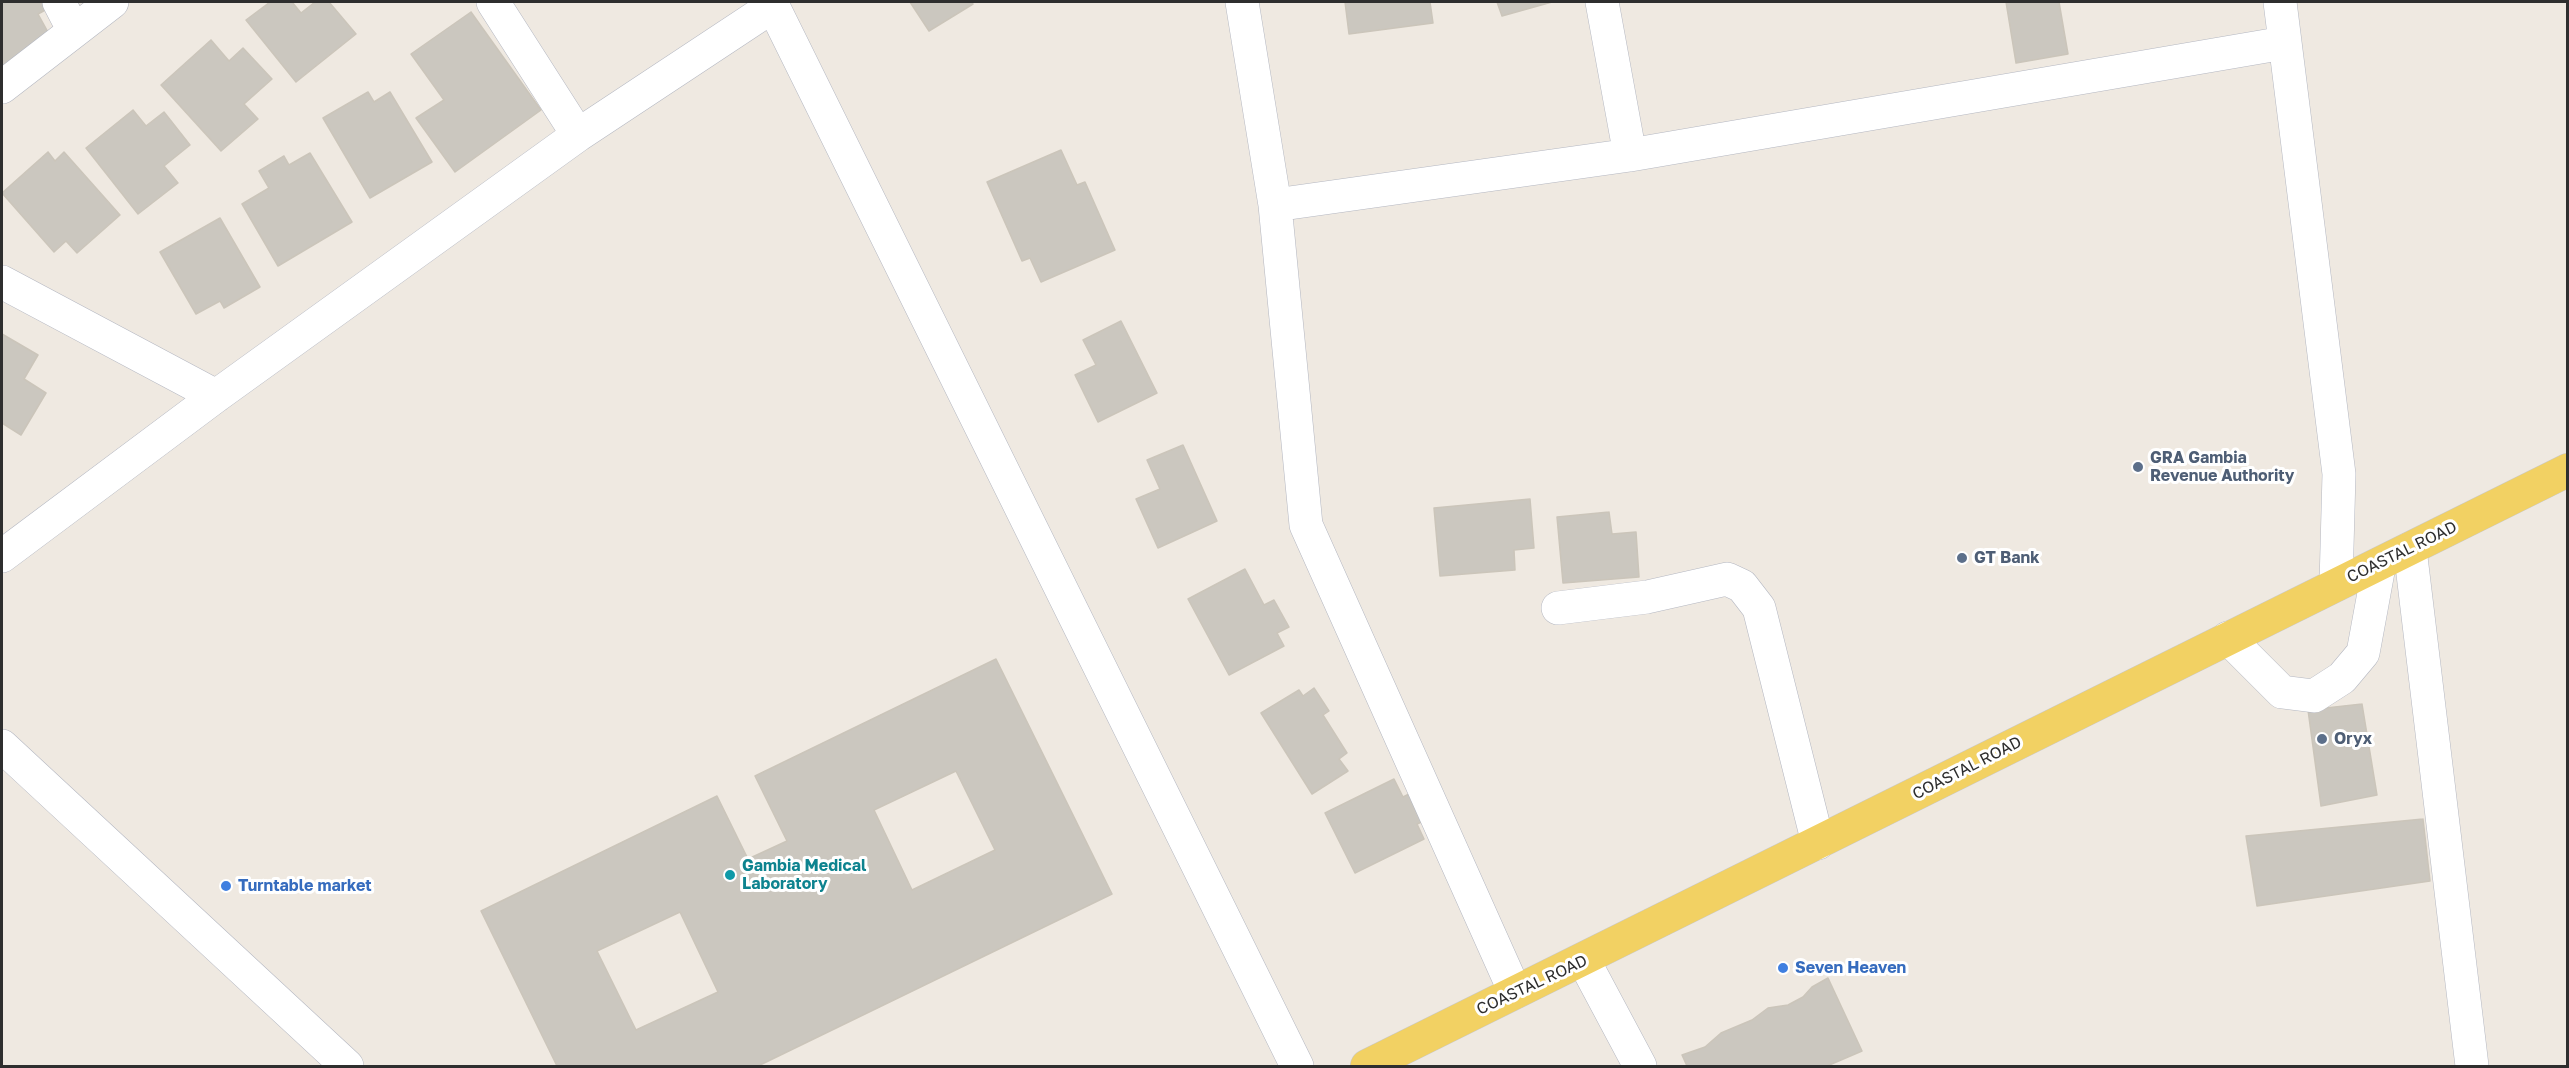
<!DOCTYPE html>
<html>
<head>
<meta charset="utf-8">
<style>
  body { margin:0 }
  #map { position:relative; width:2569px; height:1068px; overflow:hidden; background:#efe9e1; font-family:"Golos Text",sans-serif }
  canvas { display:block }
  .frame { position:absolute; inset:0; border:3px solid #2e2e2e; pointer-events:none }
</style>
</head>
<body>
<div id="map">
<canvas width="2569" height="1068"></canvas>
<div class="frame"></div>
</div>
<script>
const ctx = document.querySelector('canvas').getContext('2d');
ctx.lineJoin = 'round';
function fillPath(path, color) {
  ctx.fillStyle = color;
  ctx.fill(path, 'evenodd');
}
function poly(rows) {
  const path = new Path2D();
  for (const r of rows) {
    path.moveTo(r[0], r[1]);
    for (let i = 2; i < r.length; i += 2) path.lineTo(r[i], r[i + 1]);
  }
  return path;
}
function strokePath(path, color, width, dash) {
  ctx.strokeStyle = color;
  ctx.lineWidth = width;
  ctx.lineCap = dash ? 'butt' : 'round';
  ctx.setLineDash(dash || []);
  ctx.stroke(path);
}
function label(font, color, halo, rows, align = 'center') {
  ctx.font = font + ' "Golos Text",sans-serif';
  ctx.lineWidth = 6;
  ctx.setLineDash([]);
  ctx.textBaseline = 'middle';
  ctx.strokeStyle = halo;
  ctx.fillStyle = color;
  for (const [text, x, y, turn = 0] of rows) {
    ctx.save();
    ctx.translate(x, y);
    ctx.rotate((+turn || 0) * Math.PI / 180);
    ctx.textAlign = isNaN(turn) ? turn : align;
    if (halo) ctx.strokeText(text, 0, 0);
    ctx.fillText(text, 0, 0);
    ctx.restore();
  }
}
const building = poly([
  [2,2,45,2,49,8,38,14,54,43,2,71,2,2],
  [270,2,292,2,301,13,315,2,329,2,356,34,296,82,246,20,270,2],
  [910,2,972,2,973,4,929,31,910,2],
  [1345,2,1430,2,1433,23,1349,34,1345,2],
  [1497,2,1552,2,1502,16,1497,2],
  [2006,2,2059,2,2068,54,2016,63,2006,2],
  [471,12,541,110,455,172,416,118,444,100,411,54,471,12],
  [211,40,229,61,243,48,272,79,244,104,258,119,221,151,161,85,211,40],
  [368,92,374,102,390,92,432,162,370,198,323,118,368,92],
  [133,110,146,126,164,112,190,145,164,166,178,183,138,214,86,148,133,110],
  [1061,150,1077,185,1085,182,1115,250,1041,282,1030,258,1022,261,987,182,1061,150],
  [48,152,55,161,64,152,120,215,77,253,66,241,54,252,2,193,48,152],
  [310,153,352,222,278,266,242,204,269,188,259,171,284,156,289,165,310,153],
  [220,218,260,287,224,308,220,301,196,314,160,252,220,218],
  [1121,321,1157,393,1098,422,1075,375,1096,365,1083,340,1121,321],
  [2,334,38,355,24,379,46,393,21,435,2,423,2,334],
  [1183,445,1217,521,1158,548,1136,499,1160,489,1147,460,1183,445],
  [1530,499,1534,548,1514,550,1515,570,1440,576,1434,508,1530,499],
  [1609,512,1612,534,1636,532,1639,577,1563,583,1557,517,1609,512],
  [1245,569,1264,605,1274,600,1289,627,1277,633,1284,646,1229,675,1188,599,1245,569],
  [996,659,1112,894,758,1066,557,1066,481,911,717,796,748,859,787,841,755,776,996,659],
  [956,771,995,850,912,890,874,810,956,771],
  [680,912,718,992,636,1030,597,951,680,912],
  [1314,688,1329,711,1323,715,1347,753,1339,759,1348,771,1312,794,1261,713,1299,690,1303,696,1314,688],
  [2362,704,2377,795,2321,806,2308,710,2362,704],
  [1394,779,1403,797,1417,790,1431,818,1417,824,1424,839,1355,873,1325,813,1394,779],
  [2423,819,2430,881,2257,906,2246,836,2423,819],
  [1828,978,1862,1051,1827,1066,1687,1066,1682,1055,1705,1047,1721,1033,1752,1020,1768,1008,1788,1005,1803,997,1812,987,1828,978]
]);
fillPath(building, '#cbc7bf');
strokePath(building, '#cbc5ba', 1.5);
const minor = poly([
  [59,2,74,31],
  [771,2,1297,1066],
  [1242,2,1275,205,1306,525,1515,992],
  [1602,2,1630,155],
  [2280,2,2339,474,2336,584],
  [2,87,112,2],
  [578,135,773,6],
  [1275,205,1630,155,2284,43],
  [2,282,216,396],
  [2410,549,2472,1066],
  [2,556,216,396,578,135,493,2],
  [1558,608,1647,597,1727,579,1742,586,1759,608,1818,843],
  [2228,638,2282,692,2314,696,2342,678,2363,653,2379,566],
  [2,746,347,1066],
  [1584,961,1640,1066]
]);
const major = poly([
  [1367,1066,2568,470]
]);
strokePath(minor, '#b4b7c1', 34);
strokePath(major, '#c9c9c9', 34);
strokePath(minor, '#fff', 33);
strokePath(major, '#f2d163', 33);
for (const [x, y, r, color] of [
  [2138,467,6,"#5c6f8a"],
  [1962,558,6,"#5c6f8a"],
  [2322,739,6,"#5c6f8a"],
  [730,875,6,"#0f9aa8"],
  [226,886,6,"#3f7fe0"],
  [1783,968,6,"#3f7fe0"]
]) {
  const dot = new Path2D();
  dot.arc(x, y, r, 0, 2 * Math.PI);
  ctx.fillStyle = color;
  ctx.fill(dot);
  strokePath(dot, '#fff', 2);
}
label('bold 16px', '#4e5e75', '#fff', [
  ["GRA Gambia",2150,458],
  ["Revenue Authority",2150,476],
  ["GT Bank",1974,558],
  ["Oryx",2334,739]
], 'left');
label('16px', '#2e2e2e', '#fff', [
  ["COASTAL ROAD",2402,552,-26],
  ["COASTAL ROAD",1967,768,-27],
  ["COASTAL ROAD",1532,985,-25]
]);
label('bold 16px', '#0d838f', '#fff', [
  ["Gambia Medical",742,866],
  ["Laboratory",742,884]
], 'left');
label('bold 16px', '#366cbe', '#fff', [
  ["Turntable market",238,886],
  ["Seven Heaven",1795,968]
], 'left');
</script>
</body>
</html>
